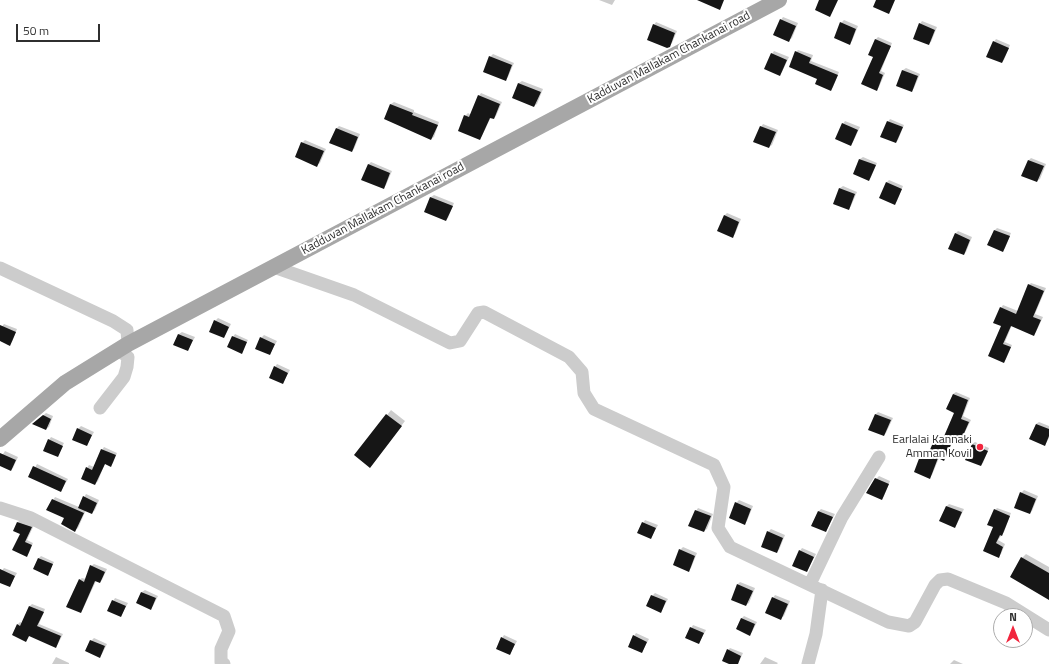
<!DOCTYPE html>
<html>
<head>
<meta charset="utf-8">
<style>
  body { margin:0 }
  #map { position:relative; width:1049px; height:664px; overflow:hidden; background:#fff; font-family:"Titillium Web",sans-serif }
  canvas { display:block }
  .north { position:absolute; left:993px; top:608px; width:40px; height:40px; box-sizing:border-box; background:#fff; border:1px solid #acacac; border-radius:50%; rotate:0deg; font-size:11px; font-weight:700; line-height:16px; text-align:center; color:#2f2f2f }
  .north::after { content:''; display:block; margin:auto; width:14px; height:18px; background:#f1263e; clip-path:polygon(50% 0,100% 100%,50% 72%,0 100%) }
  .scale { position:absolute; left:16px; top:24px; width:84px; height:18px; box-sizing:border-box; border:2px solid #2f2f2f; border-top:0; padding-left:5px; font-size:12px; line-height:14px; white-space:nowrap; color:#2f2f2f; -webkit-text-stroke:3px #fff; paint-order:stroke }
</style>
</head>
<body>
<div id="map">
<canvas width="1049" height="664"></canvas>
<div class="north">N</div>
<div class="scale">50 m</div>
</div>
<script>
const ctx = document.querySelector('canvas').getContext('2d');
ctx.lineJoin = 'round';
function fillPath(path, color) {
  ctx.fillStyle = color;
  ctx.fill(path, 'evenodd');
}
function poly(rows) {
  const path = new Path2D();
  for (const r of rows) {
    path.moveTo(r[0], r[1]);
    for (let i = 2; i < r.length; i += 2) path.lineTo(r[i], r[i + 1]);
  }
  return path;
}
function strokePath(path, color, width, dash) {
  ctx.strokeStyle = color;
  ctx.lineWidth = width;
  ctx.lineCap = dash ? 'butt' : 'round';
  ctx.setLineDash(dash || []);
  ctx.stroke(path);
}
function label(font, color, halo, rows, align = 'center') {
  ctx.font = font + ' "Titillium Web",sans-serif';
  ctx.lineWidth = 4;
  ctx.setLineDash([]);
  ctx.textBaseline = 'middle';
  ctx.strokeStyle = halo;
  ctx.fillStyle = color;
  for (const [text, x, y, turn = 0] of rows) {
    ctx.save();
    ctx.translate(x, y);
    ctx.rotate((+turn || 0) * Math.PI / 180);
    ctx.textAlign = isNaN(turn) ? turn : align;
    if (halo) ctx.strokeText(text, 0, 0);
    ctx.fillText(text, 0, 0);
    ctx.restore();
  }
}
fillPath(poly([
  [599,0,615,0,612,5],
  [783,17,798,23,792,38,789,40,781,20],
  [844,20,858,26,852,41,849,43,841,23],
  [922,21,937,27,931,42,928,44,920,24],
  [656,22,677,31,672,43,669,46,654,25],
  [878,37,892,43,881,71,885,73,879,87,877,90,874,56,875,40],
  [996,39,1010,45,1004,60,1002,62,994,42],
  [798,50,813,55,811,61,839,72,833,87,831,90,818,79,796,52],
  [774,51,789,57,782,72,780,74,772,54],
  [493,54,514,63,508,77,505,80,490,57],
  [906,68,920,74,914,88,912,91,897,85,903,70],
  [522,81,543,89,537,104,534,106,513,98,519,83],
  [481,93,502,102,496,116,494,118,491,117,482,136,480,139,465,116,468,113,471,115,479,96],
  [394,102,414,110,414,112,439,122,434,137,431,139,385,119,391,104],
  [890,119,904,125,898,140,896,142,888,122],
  [845,121,860,127,853,142,851,145,843,124],
  [763,124,778,130,772,145,769,147,761,127],
  [339,126,360,134,354,149,352,151,337,128],
  [305,140,326,149,320,163,317,165,302,143],
  [863,157,877,163,871,177,869,180,854,174,860,159],
  [1031,158,1046,164,1040,179,1037,181,1029,160],
  [371,162,392,171,386,185,383,188,368,165],
  [889,180,903,186,897,201,895,203,886,183],
  [843,186,857,192,851,206,849,209,834,203,840,188],
  [434,195,454,203,448,218,446,220,425,212,431,197],
  [727,213,741,219,735,234,733,236,724,216],
  [997,228,1011,233,1005,248,1003,251,988,245,995,230],
  [958,231,972,237,966,252,964,254,955,234],
  [1031,283,1046,288,1035,314,1043,317,1036,332,1034,334,1012,325,1005,342,1012,345,1006,359,1004,362,989,356,1002,325,1001,308,1003,305,1018,311,1029,285],
  [218,318,231,324,226,334,224,337,215,321],
  [4,324,17,329,12,342,9,344,0,340,0,329],
  [182,332,195,337,188,350,175,345,179,334],
  [235,334,248,340,241,353,233,337],
  [264,335,277,341,270,354,261,338],
  [277,364,290,370,283,383,275,367],
  [956,392,970,398,963,416,971,420,964,434,962,437,956,434,946,457,944,459,939,458,932,475,929,477,921,457,924,454,928,456,936,439,938,436,944,439,955,412,947,409,953,394],
  [391,410,405,421,374,462,356,455],
  [878,412,893,418,886,433,884,435,876,414],
  [46,413,53,416,49,427,46,429,34,424],
  [1039,422,1049,426,1049,438,1045,445,1030,439,1036,424],
  [81,426,94,432,87,445,78,429],
  [51,437,64,443,57,456,49,440],
  [975,442,989,448,983,463,981,465,972,444],
  [104,447,117,453,113,463,110,466,105,463,98,481,95,484,87,468,89,465,94,467,102,450],
  [5,451,18,457,13,468,11,470,0,465,0,459],
  [37,464,68,479,61,491,30,477],
  [879,476,890,481,884,496,882,499,876,479],
  [1024,490,1038,496,1032,511,1030,513,1021,493],
  [86,494,99,500,95,510,92,513,86,510,78,528,75,530,65,517,48,509,55,497,79,507],
  [739,500,753,506,747,521,745,523,736,503],
  [949,504,964,509,957,524,955,527,941,521,947,506],
  [698,508,713,514,707,529,704,531,696,511],
  [997,508,1011,513,1004,532,998,540,1005,544,1001,554,998,556,984,551,994,527,995,510],
  [821,509,835,514,826,531,813,526,819,511],
  [20,520,34,525,27,540,33,543,29,553,26,556,18,522],
  [645,520,658,525,651,538,638,532],
  [771,529,785,535,779,550,776,552,768,532],
  [683,547,697,553,691,568,688,570,680,550],
  [802,548,816,554,807,571,800,551],
  [1026,554,1049,567,1049,599,1022,558],
  [41,556,54,562,47,574,39,558],
  [94,564,107,569,102,580,100,582,96,581,83,609,81,612,79,580,82,578,86,579,91,566],
  [4,568,17,573,10,586,0,582,0,573],
  [740,582,755,588,749,603,746,605,738,584],
  [145,590,158,596,153,606,151,608,142,592],
  [655,593,668,599,661,612,652,596],
  [775,595,790,601,784,616,781,618,773,598],
  [115,598,128,603,121,616,108,610],
  [32,604,45,609,39,624,63,634,58,644,56,647,30,635,26,640,17,625,20,622,22,623,30,606],
  [744,616,757,622,752,632,750,634,741,619],
  [693,625,706,630,699,643,686,637],
  [636,633,649,639,642,652,634,636],
  [504,635,517,641,510,654,502,638],
  [94,638,107,644,102,654,100,656,91,641],
  [730,648,743,653,738,664,731,664,728,650],
  [56,657,69,663,69,664,52,664],
  [765,657,778,663,777,664,760,664],
  [954,660,963,664,950,664]
]), '#0003');
fillPath(poly([
  [697,0,724,0,720,10],
  [819,0,838,0,830,17,815,10],
  [876,0,895,0,889,14,873,7],
  [780,19,796,26,789,42,773,35],
  [840,22,856,29,850,45,834,38],
  [919,23,935,30,929,45,913,39],
  [653,24,675,33,670,47,667,48,647,40],
  [875,39,891,46,879,73,883,75,877,91,861,84,873,57,868,55],
  [993,41,1009,48,1002,63,986,57],
  [795,51,811,58,809,63,838,75,831,91,815,84,817,79,789,67],
  [771,53,787,60,780,76,764,69],
  [489,56,512,65,506,81,483,72],
  [902,70,918,76,912,92,896,86],
  [518,83,541,92,534,107,512,98],
  [478,95,500,104,494,119,490,118,480,140,458,131,464,115,469,117],
  [390,104,413,113,412,115,438,125,431,140,384,119],
  [887,121,903,127,896,143,880,137],
  [842,123,858,130,851,146,835,139],
  [760,126,776,132,769,148,753,142],
  [336,128,358,137,352,152,329,143],
  [301,142,324,151,317,167,295,157],
  [859,159,876,165,869,181,853,174],
  [1028,160,1044,166,1037,182,1021,176],
  [368,164,390,173,384,189,361,180],
  [886,182,902,189,895,205,879,198],
  [839,188,855,194,849,210,833,204],
  [430,197,453,206,446,221,424,212],
  [724,215,739,222,733,238,717,231],
  [994,230,1010,236,1003,252,987,245],
  [955,233,970,240,964,255,948,249],
  [1028,284,1044,291,1033,317,1041,320,1034,336,1011,326,1003,344,1011,347,1004,363,988,356,1001,326,993,323,1000,307,1016,314],
  [214,320,229,327,224,338,209,332],
  [0,325,16,332,10,346,0,341],
  [178,334,193,340,188,351,173,345],
  [232,336,247,342,242,354,227,347],
  [260,337,275,344,270,355,255,349],
  [274,366,288,373,283,384,269,378],
  [953,394,968,400,961,419,969,422,962,438,955,435,944,461,938,458,930,479,914,472,920,456,926,459,935,438,942,441,954,413,946,409],
  [386,414,402,426,370,468,354,455],
  [875,414,891,420,884,436,868,430],
  [43,415,51,419,46,430,32,424],
  [1036,424,1049,429,1049,436,1045,446,1029,439],
  [77,428,92,435,87,446,72,440],
  [48,439,63,446,58,457,43,451],
  [972,444,988,451,981,466,965,460],
  [101,449,116,455,111,467,105,464,95,485,81,479,86,467,92,470],
  [0,453,16,460,11,471,0,466],
  [33,466,66,481,61,492,28,477],
  [875,478,889,484,882,500,866,493],
  [1020,492,1036,499,1030,514,1014,508],
  [83,496,97,503,92,514,78,508],
  [52,499,84,513,75,532,61,524,64,518,46,510],
  [735,502,751,509,745,525,729,518],
  [946,506,962,512,955,528,939,521],
  [994,509,1010,516,1002,536,1000,535,996,543,1003,547,999,558,983,551,993,527,987,525],
  [695,510,711,516,704,532,688,526],
  [818,511,833,517,826,532,811,526],
  [17,522,32,527,25,542,32,545,27,557,12,550,20,534,13,531],
  [642,522,656,528,651,539,637,533],
  [767,531,783,538,777,553,761,547],
  [679,549,695,556,689,572,673,565],
  [799,550,814,557,807,572,792,566],
  [1021,557,1049,573,1049,600,1010,577],
  [38,558,53,564,48,576,33,569],
  [90,565,105,572,100,583,95,581,81,613,66,607,79,579,84,582],
  [0,569,15,576,10,587,0,583],
  [737,584,753,591,746,606,731,600],
  [141,592,156,598,151,610,136,603],
  [651,595,666,601,661,613,646,606],
  [772,597,788,604,781,620,765,613],
  [112,600,126,606,121,617,107,611],
  [29,606,44,612,37,626,61,636,56,648,29,636,26,642,12,635,17,624,20,626],
  [741,618,755,624,750,636,736,629],
  [690,627,704,633,699,644,685,638],
  [633,635,647,642,642,653,628,647],
  [501,637,515,644,510,655,496,649],
  [90,640,105,646,100,658,85,651],
  [727,649,741,656,738,664,729,664,722,661]
]), '#161616');
strokePath(poly([
  [274,267,354,295,450,343,460,341,478,313,484,312,569,357,582,372,584,393,594,409,714,465,724,487,718,528,730,547,888,622,909,626,915,622,935,585,940,580,948,579,1006,603,1049,630],
  [0,268,113,321,127,330,128,344],
  [100,408,124,377,127,367,128,357,118,350],
  [0,508,31,518,224,616,229,631,221,649,221,662,224,664],
  [810,584,842,517,879,457],
  [808,664,816,634,822,590]
]), '#ccc', 13);
strokePath(poly([
  [0,439,65,383,128,344,779,0]
]), '#a7a7a7', 16);
for (const [x, y, r, color] of [
  [980,447,4,"#f1263e"]
]) {
  const dot = new Path2D();
  dot.arc(x, y, r, 0, 2 * Math.PI);
  ctx.fillStyle = color;
  ctx.fill(dot);
  strokePath(dot, '#fff', 1.5);
}
label('12px', '#2f2f2f', '#fff', [
  ["Kadduvan Mallakam Chankanai road",669,58,-28],
  ["Kadduvan Mallakam Chankanai road",383,209,-28]
]);
label('12px', '#2f2f2f', '#fff', [
  ["Earlalai Kannaki",972,440],
  ["Amman Kovil",972,454]
], 'right');
</script>
</body>
</html>
